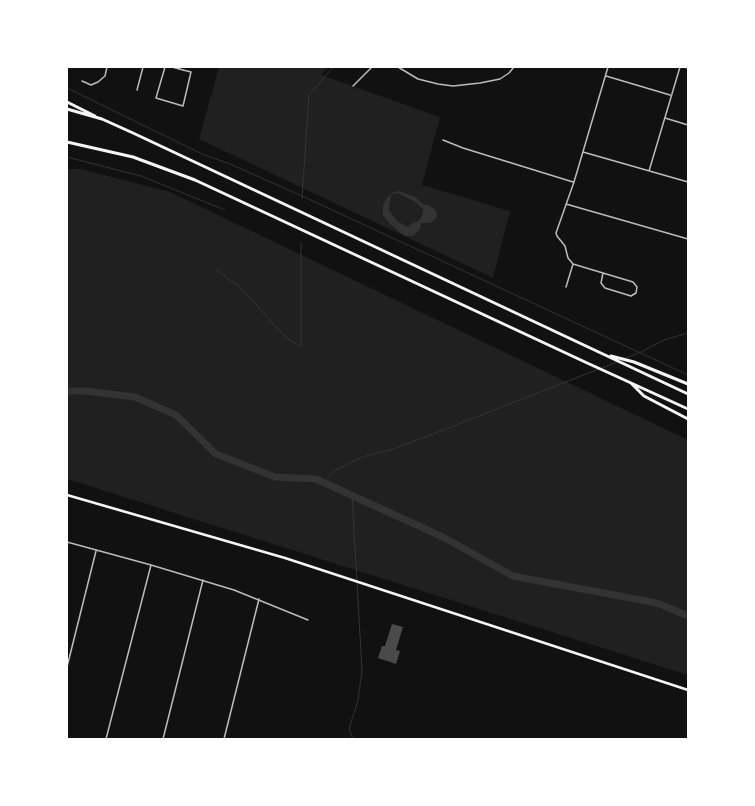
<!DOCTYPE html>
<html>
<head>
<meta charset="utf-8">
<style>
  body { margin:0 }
  #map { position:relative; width:755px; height:806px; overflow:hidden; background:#111; font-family:Poppins,sans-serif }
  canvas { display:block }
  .frame { position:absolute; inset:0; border:68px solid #fff; pointer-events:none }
</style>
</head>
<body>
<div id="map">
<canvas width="755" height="806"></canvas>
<div class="frame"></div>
</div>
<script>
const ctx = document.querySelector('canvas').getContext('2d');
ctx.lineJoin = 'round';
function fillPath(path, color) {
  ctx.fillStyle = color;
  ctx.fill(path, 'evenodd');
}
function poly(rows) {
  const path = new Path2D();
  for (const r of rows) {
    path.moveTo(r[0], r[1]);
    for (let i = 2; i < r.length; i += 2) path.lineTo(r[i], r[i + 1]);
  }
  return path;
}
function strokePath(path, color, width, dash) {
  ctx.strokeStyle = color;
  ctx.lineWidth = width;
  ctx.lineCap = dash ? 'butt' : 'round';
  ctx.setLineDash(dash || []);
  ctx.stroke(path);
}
fillPath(poly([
  [219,67,328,67,321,75,440,117,422,185,510,211,493,278,199,139],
  [67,169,81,169,170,192,688,440,688,675,67,479]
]), '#202020');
fillPath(poly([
  [399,191,415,197,424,205,429,205,436,211,437,216,434,220,430,223,420,223,421,227,419,230,413,236,405,236,401,233,389,223,383,215,383,206,387,198,394,192],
  [398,193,416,202,423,209,422,216,419,220,416,223,414,222,408,227,397,221,389,210,390,197,393,194]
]), '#333');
strokePath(poly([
  [67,88,202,154,230,164,302,196,688,375],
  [67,157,141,176,225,210],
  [302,199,309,95,333,67],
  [215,269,240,287,286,338,301,346,301,243],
  [626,358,641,352,664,340,688,333],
  [602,368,617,362],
  [323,482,336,470,362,457,390,450,420,439,599,369],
  [352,495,362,670,358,700,349,729,353,739]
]), '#333', 1);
strokePath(poly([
  [67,391,85,391,135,397,176,415,216,454,275,477,316,479,443,537,513,576,657,603,688,616]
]), '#333', 7);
fillPath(poly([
  [392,624,403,627,396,650,400,651,396,664,378,658,382,646,385,646]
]), '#4a4a4a');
strokePath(poly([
  [165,67,156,98,183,106,191,72,179,69,180,67],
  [172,67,179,69],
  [398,67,418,79,438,84,453,86,480,83,500,79,509,73,514,67],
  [684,67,688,68],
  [606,76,670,95],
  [82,81,91,85,98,82,105,76,107,67],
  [353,86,372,67],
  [137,90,143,67],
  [665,118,688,125],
  [443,140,463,148,573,182],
  [583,152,688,182],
  [649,171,680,67],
  [566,204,688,239],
  [573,264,603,273],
  [603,273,633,282,637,287,636,293,631,296,605,288,601,283,603,273],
  [566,287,573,264,568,258,565,246,557,236,556,233,574,182,608,67],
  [67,542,151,565,234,590,308,620],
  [67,667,96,551],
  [106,739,151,565],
  [163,739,203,580],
  [224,739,259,599]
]), '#bcbcbc', 1.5);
strokePath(poly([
  [67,495,285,558,688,690]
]), '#f5f5f5', 2.5);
strokePath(poly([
  [67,102,95,116],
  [67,109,102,119,133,133,688,394],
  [67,142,133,157,195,180,585,362,688,409],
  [611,356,634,362,688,384],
  [631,383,644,396,688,419]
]), '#f5f5f5', 3);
</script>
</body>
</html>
